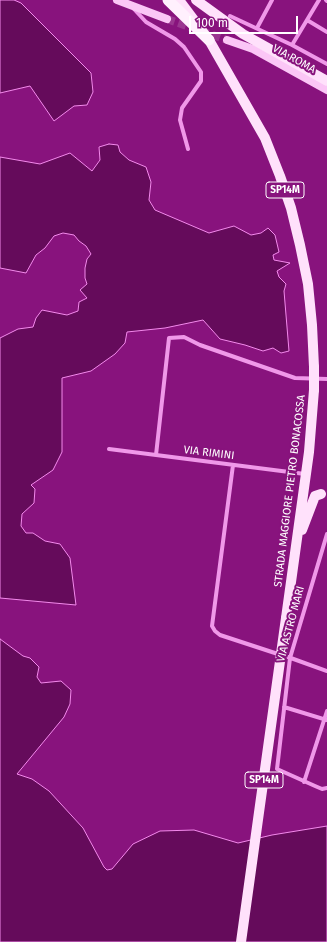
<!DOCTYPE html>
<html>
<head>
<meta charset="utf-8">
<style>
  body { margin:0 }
  #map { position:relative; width:327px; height:942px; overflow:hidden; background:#88137d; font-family:"Fira Sans",sans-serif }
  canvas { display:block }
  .scale { position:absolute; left:189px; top:16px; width:109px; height:18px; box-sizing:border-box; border:2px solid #fff; border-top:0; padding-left:5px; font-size:12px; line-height:14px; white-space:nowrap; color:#fff; -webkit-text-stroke:3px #88137d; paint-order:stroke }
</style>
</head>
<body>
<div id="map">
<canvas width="327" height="942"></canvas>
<div class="scale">100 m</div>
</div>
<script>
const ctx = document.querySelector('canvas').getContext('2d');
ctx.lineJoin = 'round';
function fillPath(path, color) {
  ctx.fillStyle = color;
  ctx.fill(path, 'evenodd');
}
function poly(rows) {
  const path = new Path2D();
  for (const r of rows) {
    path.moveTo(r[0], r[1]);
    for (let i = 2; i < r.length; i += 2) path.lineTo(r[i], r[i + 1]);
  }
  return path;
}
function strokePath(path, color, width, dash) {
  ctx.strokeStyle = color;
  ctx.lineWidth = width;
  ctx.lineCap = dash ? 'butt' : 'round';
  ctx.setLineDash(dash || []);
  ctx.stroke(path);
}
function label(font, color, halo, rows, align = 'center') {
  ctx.font = font + ' "Fira Sans",sans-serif';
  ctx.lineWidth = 4;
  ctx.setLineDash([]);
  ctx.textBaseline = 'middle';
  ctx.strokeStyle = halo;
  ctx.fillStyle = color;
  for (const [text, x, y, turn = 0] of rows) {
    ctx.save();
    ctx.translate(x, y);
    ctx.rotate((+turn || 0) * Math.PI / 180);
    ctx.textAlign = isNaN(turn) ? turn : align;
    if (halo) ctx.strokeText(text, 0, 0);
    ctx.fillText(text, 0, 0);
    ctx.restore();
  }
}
const water = poly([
  [0,0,14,0,21,3,91,73,93,92,87,105,74,106,54,121,30,86,0,93,0,0],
  [109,144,118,145,120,152,129,160,146,167,151,182,149,200,155,210,209,233,234,226,251,235,261,233,268,228,275,235,279,252,273,255,274,260,290,263,277,271,279,277,286,284,284,291,289,351,281,353,273,348,263,351,245,345,220,339,203,320,165,328,127,332,125,343,115,354,91,371,62,378,62,452,53,470,31,485,35,489,34,503,22,514,21,526,26,533,33,533,45,541,60,544,70,558,76,605,0,598,0,338,18,329,33,327,36,318,42,310,67,315,78,311,79,302,87,298,80,290,87,284,85,278,85,268,87,259,91,254,86,246,79,241,74,235,63,233,54,236,45,248,36,255,26,273,0,268,0,157,40,164,70,153,92,171,100,160,99,147,109,144],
  [0,639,23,656,30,658,39,667,37,677,41,683,61,681,71,690,70,704,64,717,17,774,32,779,49,791,83,828,104,867,107,870,112,869,133,844,160,831,194,830,238,843,272,835,327,826,327,942,0,942,0,639]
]);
fillPath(water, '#650b5b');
strokePath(water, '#f38aec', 1);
strokePath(poly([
  [167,19,227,40]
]), '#9a3690', 8, [8, 4]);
strokePath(poly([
  [326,0,327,1],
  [134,9,146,22,175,39,184,47,201,72,201,81,182,108,180,120,188,149],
  [230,16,292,45,327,64],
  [307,20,327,32],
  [257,28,272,0],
  [292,45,319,0],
  [109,449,305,474],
  [156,455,169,338,184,337,200,345,295,378,327,379],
  [233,465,212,626,215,631,220,635,281,655],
  [327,534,290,658,277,769,315,786,322,789,327,788],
  [288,657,327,671],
  [284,707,327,720],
  [304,782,327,711]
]), '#f098e9', 4);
strokePath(poly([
  [117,0,167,19],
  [227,40,253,49,327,90]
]), '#fbc6f6', 8);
strokePath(poly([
  [179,0,209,40,265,138,280,176,291,208,300,245,308,284,312,325,314,367],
  [196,0,243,34,327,81],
  [302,530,315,496,321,494],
  [286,618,309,452,314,390]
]), '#ffe1fb', 10);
strokePath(poly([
  [168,0,209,40]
]), '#fff0fd', 11);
strokePath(poly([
  [314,367,314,390],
  [241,942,286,618]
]), '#ffe1fb', 10);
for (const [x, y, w] of [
  [285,190,38],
  [264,780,38]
]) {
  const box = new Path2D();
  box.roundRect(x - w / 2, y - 8, w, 16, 3);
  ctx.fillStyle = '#88137d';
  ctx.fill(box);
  strokePath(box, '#fff', 1);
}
label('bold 10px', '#fff', null, [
  ["SP14M",285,190],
  ["SP14M",264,780]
]);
label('11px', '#fff', '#88137d', [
  ["VIA ROMA",294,59,29],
  ["VIA RIMINI",209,453,7],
  ["STRADA MAGGIORE PIETRO BONACOSSA",290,491,-83],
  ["VIA ASTRO MARI",291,624,-75]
]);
</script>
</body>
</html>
